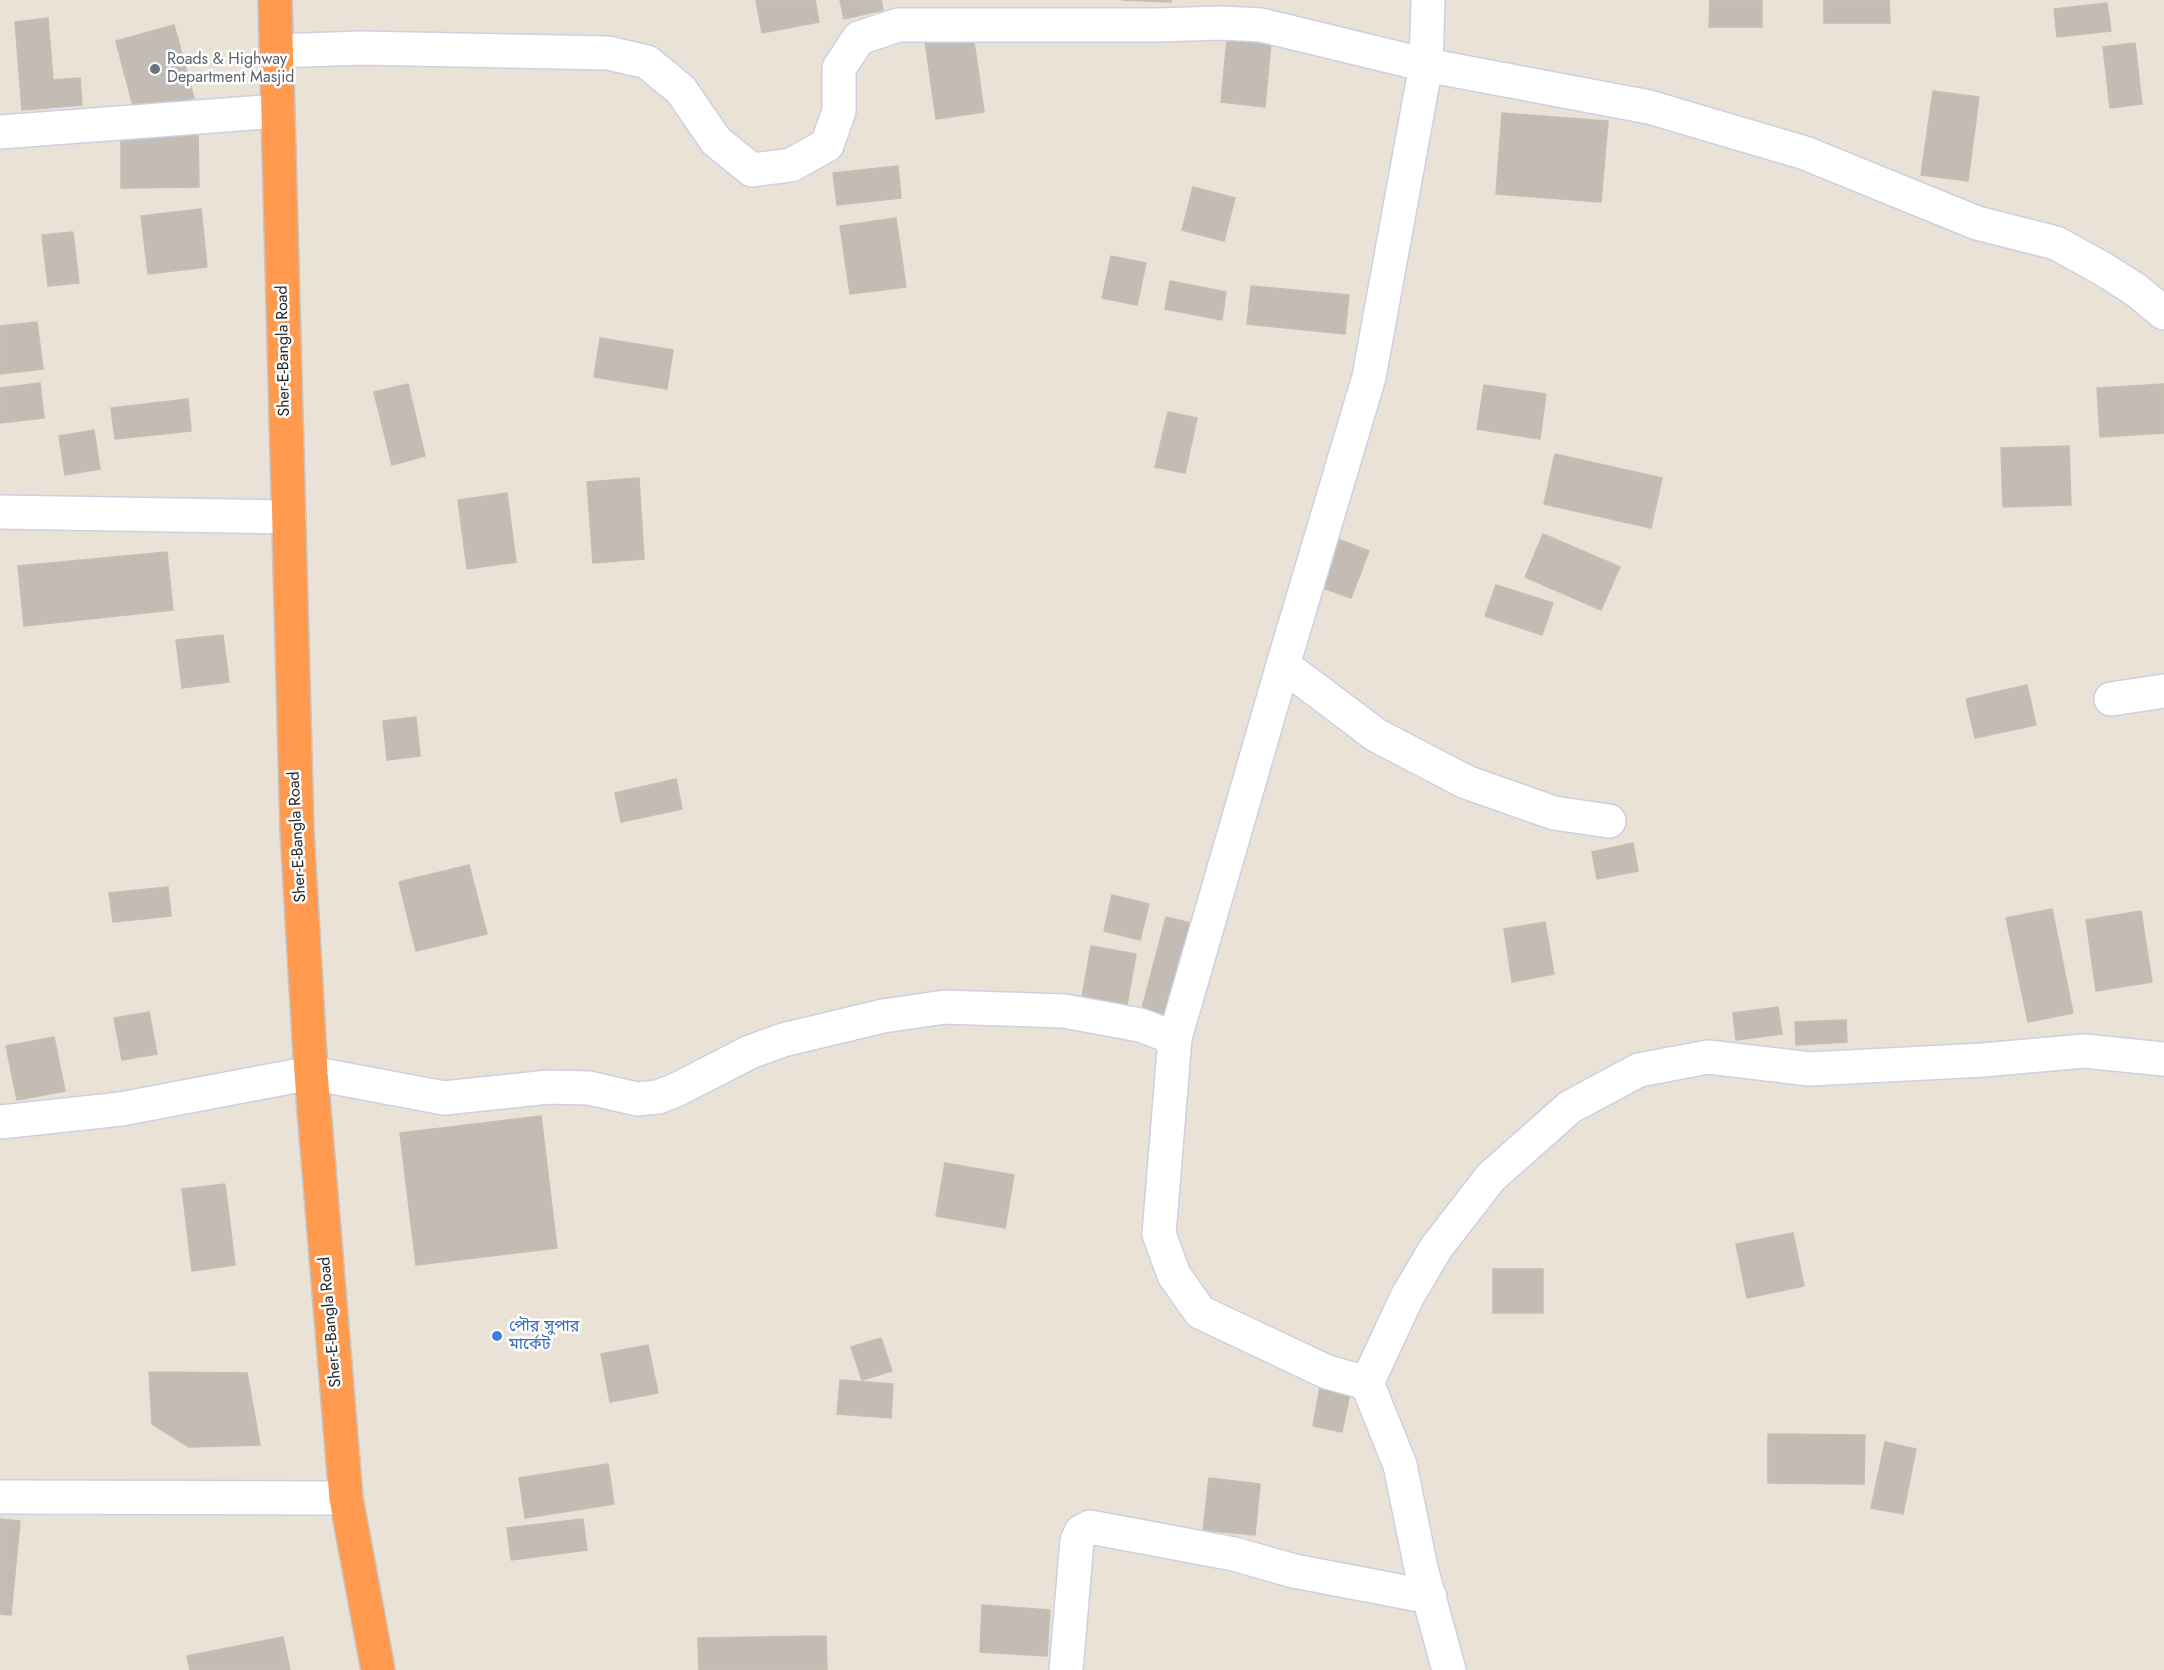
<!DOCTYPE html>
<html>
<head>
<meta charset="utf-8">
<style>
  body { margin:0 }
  canvas { display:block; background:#ebe2d7 }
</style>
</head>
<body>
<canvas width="2164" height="1670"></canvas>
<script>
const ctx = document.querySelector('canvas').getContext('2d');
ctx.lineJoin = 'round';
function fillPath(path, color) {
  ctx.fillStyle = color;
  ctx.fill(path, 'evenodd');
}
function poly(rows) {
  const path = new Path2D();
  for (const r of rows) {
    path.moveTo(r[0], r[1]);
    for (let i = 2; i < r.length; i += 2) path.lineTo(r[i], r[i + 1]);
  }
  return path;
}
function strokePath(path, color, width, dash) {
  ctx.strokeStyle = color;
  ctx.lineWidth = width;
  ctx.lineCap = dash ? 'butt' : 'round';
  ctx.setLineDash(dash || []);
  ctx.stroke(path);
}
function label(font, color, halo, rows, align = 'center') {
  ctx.font = font + ' Jost,"Noto Sans Bengali",sans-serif';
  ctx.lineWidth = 5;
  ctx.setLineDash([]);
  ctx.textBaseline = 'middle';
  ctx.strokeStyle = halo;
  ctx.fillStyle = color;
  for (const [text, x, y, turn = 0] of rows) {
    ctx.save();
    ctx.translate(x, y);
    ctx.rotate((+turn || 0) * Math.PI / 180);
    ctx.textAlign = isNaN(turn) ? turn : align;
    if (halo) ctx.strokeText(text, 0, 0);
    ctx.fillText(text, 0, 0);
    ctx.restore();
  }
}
const building = poly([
  [756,0,815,0,819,22,762,33,756,0],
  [840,0,881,0,883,10,844,19,840,0],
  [1122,0,1171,0,1171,2,1122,0],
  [1710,0,1762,0,1762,27,1709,27,1710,0],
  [1824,0,1889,0,1890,23,1824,23,1824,0],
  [2107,3,2111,31,2057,37,2054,9,2107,3],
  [48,18,53,80,80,78,82,105,22,110,15,22,48,18],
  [174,25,194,98,135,114,116,41,174,25],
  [973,34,984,112,936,119,925,41,973,34],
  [1227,39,1271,43,1265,107,1221,102,1227,39],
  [2135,43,2142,104,2110,108,2103,47,2135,43],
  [1933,91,1979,97,1968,181,1921,175,1933,91],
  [1502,113,1608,121,1601,202,1496,194,1502,113],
  [198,130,199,187,121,188,121,132,198,130],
  [898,166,901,198,837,205,833,173,898,166],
  [1193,187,1235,198,1224,241,1182,230,1193,187],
  [201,209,207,267,148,274,141,216,201,209],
  [896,218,906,287,850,294,840,226,896,218],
  [73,232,79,283,48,286,42,235,73,232],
  [1111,256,1146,263,1137,305,1102,298,1111,256],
  [1170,281,1226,292,1222,320,1165,309,1170,281],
  [1251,286,1349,295,1345,334,1247,324,1251,286],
  [37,322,43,369,0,374,0,326,37,322],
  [600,338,673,350,667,389,594,377,600,338],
  [40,383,44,418,0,423,0,388,40,383],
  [408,384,425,456,392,465,374,392,408,384],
  [2164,384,2164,433,2100,437,2097,388,2164,384],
  [1484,385,1546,394,1540,439,1477,429,1484,385],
  [188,399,191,431,115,439,111,408,188,399],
  [1168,412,1197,418,1185,473,1155,467,1168,412],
  [94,430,100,469,65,475,59,436,94,430],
  [2069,446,2071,505,2003,507,2001,448,2069,446],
  [1555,454,1662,478,1651,528,1544,504,1555,454],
  [639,478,644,559,593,563,587,482,639,478],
  [507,493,516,562,467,569,458,500,507,493],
  [1543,534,1620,567,1601,610,1525,577,1543,534],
  [1338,539,1369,551,1351,598,1320,587,1338,539],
  [167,552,173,610,24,626,18,566,167,552],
  [1496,585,1553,603,1542,635,1485,616,1496,585],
  [223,635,229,682,182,688,176,640,223,635],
  [2027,685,2036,725,1975,738,1966,699,2027,685],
  [416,717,420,756,387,760,383,721,416,717],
  [676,779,682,809,621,822,615,793,676,779],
  [1633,843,1638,871,1597,879,1592,852,1633,843],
  [469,865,487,934,416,951,399,882,469,865],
  [168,887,171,916,113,922,109,893,168,887],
  [1112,895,1149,904,1140,940,1104,931,1112,895],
  [2052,909,2073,1013,2028,1022,2006,918,2052,909],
  [2141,911,2152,982,2096,991,2086,920,2141,911],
  [1166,917,1195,924,1169,1019,1141,1012,1166,917],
  [1545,922,1554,974,1512,982,1504,929,1545,922],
  [1091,946,1136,954,1127,1005,1082,997,1091,946],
  [1778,1007,1782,1034,1736,1040,1733,1013,1778,1007],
  [149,1012,157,1054,122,1060,114,1018,149,1012],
  [1846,1020,1847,1042,1796,1045,1795,1022,1846,1020],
  [54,1037,65,1091,17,1100,6,1046,54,1037],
  [541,1116,557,1248,416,1265,400,1133,541,1116],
  [945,1163,1014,1175,1005,1228,936,1216,945,1163],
  [225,1184,235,1265,192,1271,182,1189,225,1184],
  [1793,1233,1804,1286,1747,1298,1736,1244,1793,1233],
  [1493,1269,1543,1269,1543,1313,1493,1313,1493,1269],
  [881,1338,892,1371,862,1380,851,1347,881,1338],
  [648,1345,658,1393,610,1402,601,1354,648,1345],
  [149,1372,247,1373,260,1445,189,1447,152,1424,149,1372],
  [840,1380,893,1384,891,1418,837,1414,840,1380],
  [1320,1387,1350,1393,1342,1432,1313,1426,1320,1387],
  [1768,1434,1865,1435,1864,1484,1768,1483,1768,1434],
  [1885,1442,1916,1449,1903,1514,1871,1508,1885,1442],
  [608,1464,614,1504,525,1518,519,1478,608,1464],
  [1209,1478,1260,1484,1255,1535,1203,1530,1209,1478],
  [0,1519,20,1521,11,1615,0,1614,0,1519],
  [583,1519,587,1550,511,1560,507,1528,583,1519],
  [982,1605,1050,1610,1047,1656,980,1652,982,1605],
  [826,1636,827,1670,699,1670,698,1638,826,1636],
  [283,1637,290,1670,190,1670,187,1656,283,1637]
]);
fillPath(building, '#c2bcb4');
strokePath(building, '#c6beb1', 1.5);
const street = poly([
  [1428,0,1426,65,1369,377,1283,665,1175,1038,1159,1234,1174,1275,1200,1312,1327,1372,1367,1383,1400,1465,1421,1568,1449,1670],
  [276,51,361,48,608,53,647,62,681,90,716,141,752,170,791,165,827,145,839,111,839,68,859,38,898,25,1158,25,1222,23,1261,25,1426,65,1649,107,1805,153,1977,223,2056,243,2103,269,2136,290,2164,313],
  [0,132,278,111],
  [0,512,289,517],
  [1283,665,1376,735,1466,782,1554,813,1609,821],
  [2111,699,2164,691],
  [0,1122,121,1109,311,1073,444,1098,549,1087,589,1088,637,1099,658,1097,676,1090,750,1052,783,1040,883,1016,945,1007,1064,1011,1140,1025,1175,1038],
  [1367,1383,1407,1297,1436,1248,1491,1177,1570,1107,1639,1070,1708,1057,1810,1069,1983,1060,2084,1051,2164,1059],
  [0,1497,346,1498],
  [1066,1670,1077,1541,1081,1532,1090,1527,1234,1554,1294,1571,1430,1597]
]);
const highway = poly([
  [275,0,297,830,311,1073,346,1498,378,1670]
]);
strokePath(street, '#ccd0e2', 36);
strokePath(highway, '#c7c7c7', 36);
strokePath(street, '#fff', 33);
strokePath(highway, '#ff9a4e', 33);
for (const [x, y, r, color] of [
  [155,69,6,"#6b7280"],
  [497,1336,6,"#3f7fe0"]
]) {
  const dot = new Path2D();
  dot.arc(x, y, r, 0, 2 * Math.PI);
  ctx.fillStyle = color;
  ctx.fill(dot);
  strokePath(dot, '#fff', 2);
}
label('16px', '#5b616d', '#fff', [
  ["Roads & Highway",167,60],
  ["Department Masjid",167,78]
], 'left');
label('16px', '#272727', '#fff', [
  ["Sher-E-Bangla Road",284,351,-91],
  ["Sher-E-Bangla Road",298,837,-93],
  ["Sher-E-Bangla Road",331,1322,-95]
]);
label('16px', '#366cbe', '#fff', [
  ["পৌর সুপার",509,1327],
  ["মার্কেট",509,1345]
], 'left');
</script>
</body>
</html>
